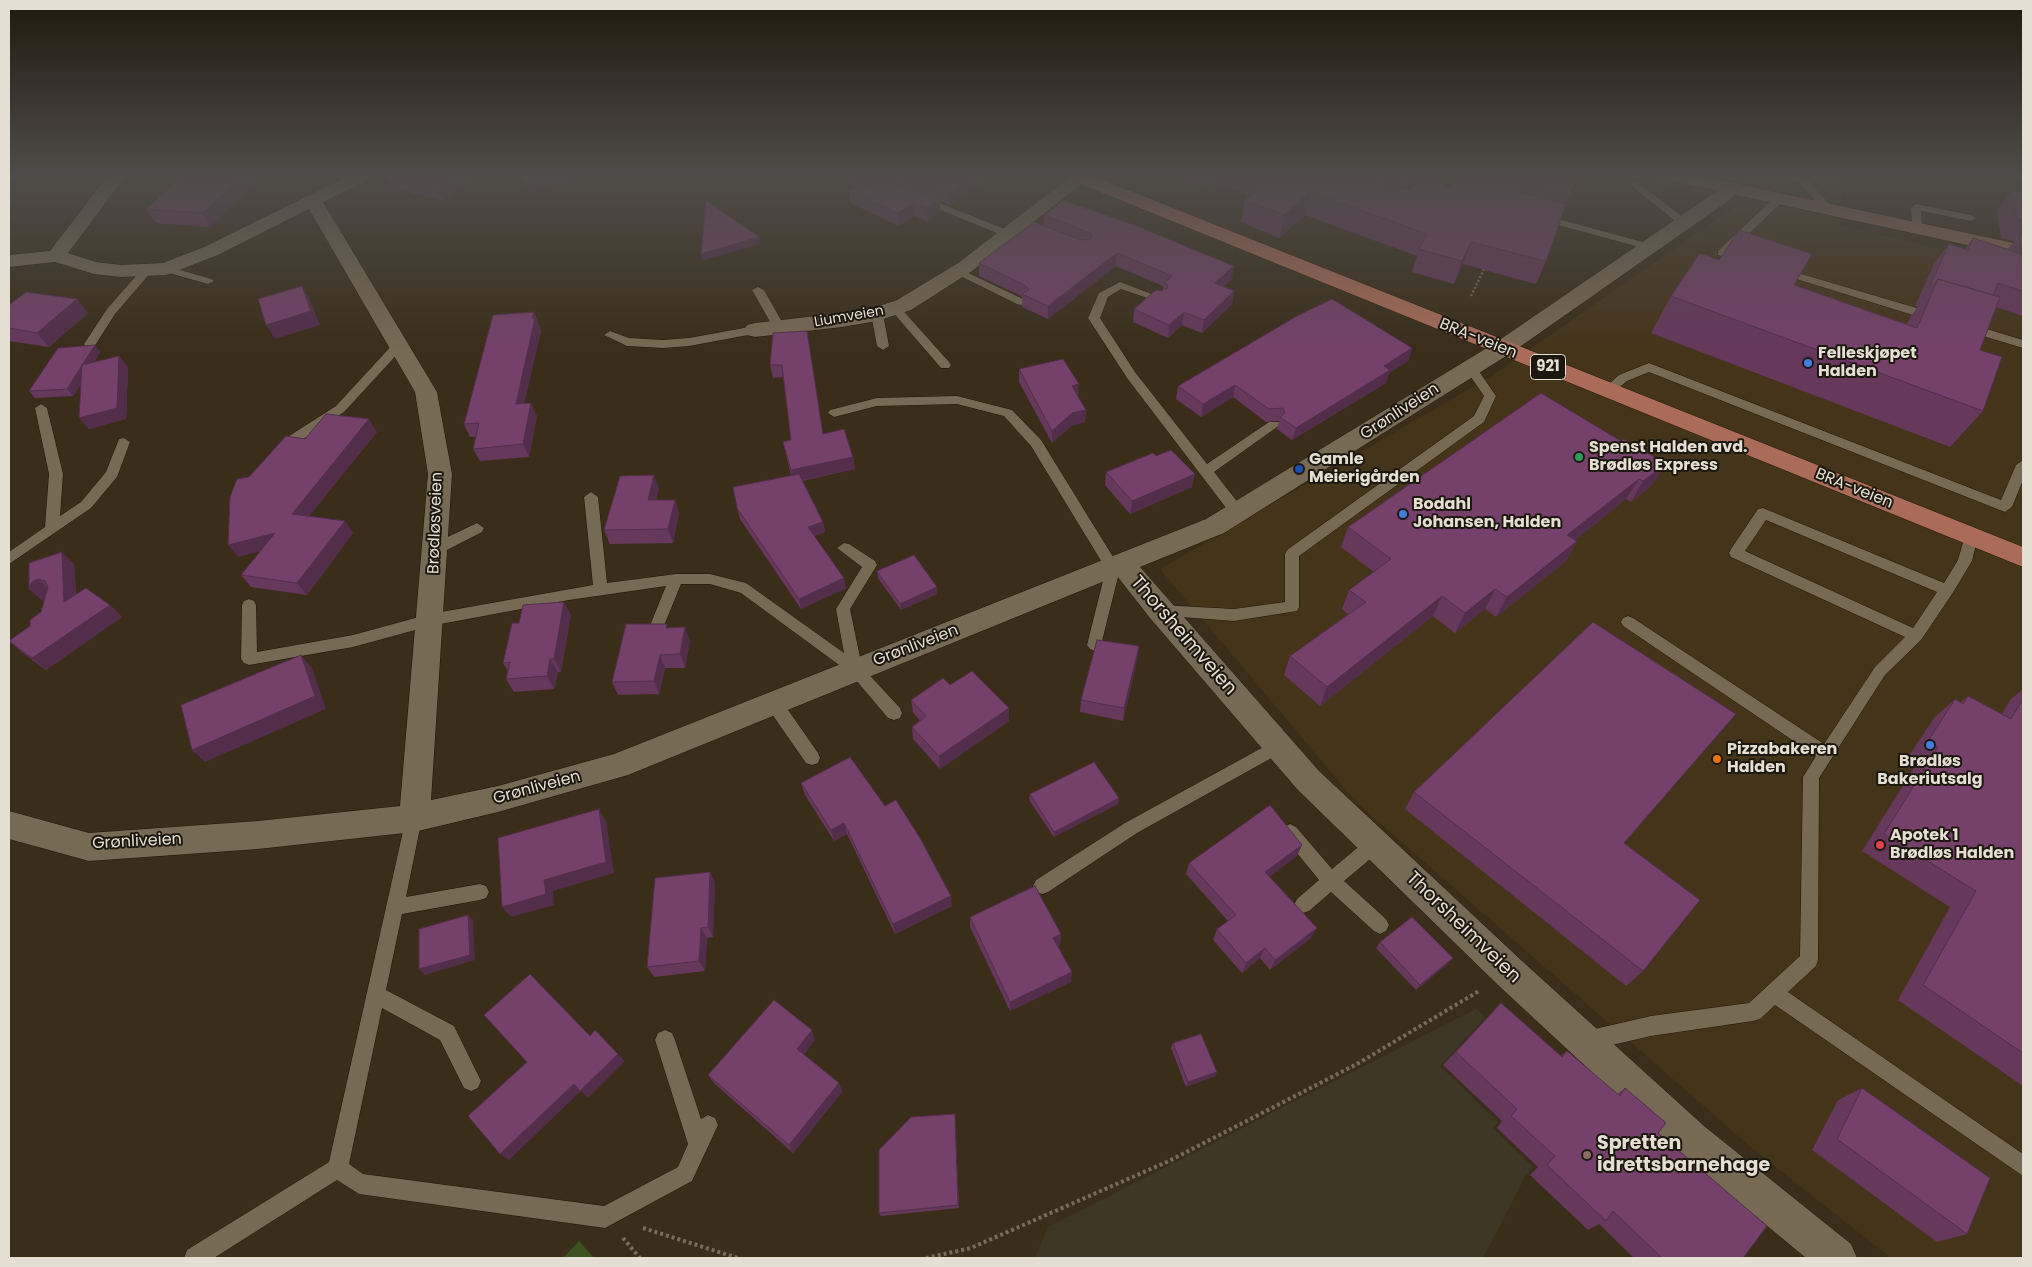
<!DOCTYPE html>
<html>
<head>
<meta charset="utf-8">
<style>
  body { margin:0 }
  #map { position:relative; width:2032px; height:1267px; overflow:hidden; background:#3a2e1a; font-family:Poppins,sans-serif }
  canvas { display:block }
  .frame { position:absolute; inset:0; border:10px solid #e5ded2; pointer-events:none }
</style>
</head>
<body>
<div id="map">
<canvas width="2032" height="1267"></canvas>
<div class="frame"></div>
</div>
<script>
const ctx = document.querySelector('canvas').getContext('2d');
ctx.lineJoin = 'round';
function fillPath(path, color) {
  ctx.fillStyle = color;
  ctx.fill(path, 'evenodd');
}
function poly(rows) {
  const path = new Path2D();
  for (const r of rows) {
    path.moveTo(r[0], r[1]);
    for (let i = 2; i < r.length; i += 2) path.lineTo(r[i], r[i + 1]);
  }
  return path;
}
function strokePath(path, color, width, dash) {
  ctx.strokeStyle = color;
  ctx.lineWidth = width;
  ctx.lineCap = dash ? 'butt' : 'round';
  ctx.setLineDash(dash || []);
  ctx.stroke(path);
}
function label(font, color, halo, rows, align = 'center') {
  ctx.font = font + ' Poppins,sans-serif';
  ctx.lineWidth = 4;
  ctx.setLineDash([]);
  ctx.textBaseline = 'middle';
  ctx.strokeStyle = halo;
  ctx.fillStyle = color;
  for (const [text, x, y, turn = 0] of rows) {
    ctx.save();
    ctx.translate(x, y);
    ctx.rotate((+turn || 0) * Math.PI / 180);
    ctx.textAlign = isNaN(turn) ? turn : align;
    if (halo) ctx.strokeText(text, 0, 0);
    ctx.fillText(text, 0, 0);
    ctx.restore();
  }
}
fillPath(poly([
  [1621,174,1843,174,1840,225,2023,268,2023,1258,1891,1258,1753,1149,1358,804,1160,569,1493,375,1740,203]
]), '#44341a');
fillPath(poly([
  [1476,1009,1486,1017,1440,1066,1498,1122,1493,1128,1533,1167,1526,1175,1483,1258,1035,1258,1048,1227]
]), '#3e3726');
fillPath(poly([
  [579,1241,594,1258,563,1258]
]), '#3d531f');
const lane = poly([
  [1759,174,1779,174,1807,179,1833,208,1832,210,1824,210,1800,183,1764,177,1759,174],
  [1636,181,1688,221,1688,225,1680,225,1632,186,1632,182,1636,181],
  [1780,195,1785,198,1784,200,1730,252,1746,257,1746,261,1742,262,1718,255,1718,251,1776,196,1780,195],
  [922,196,1012,232,1013,234,1012,236,1004,236,918,201,918,197,922,196],
  [1916,204,1971,215,1976,218,1971,221,1921,211,1922,228,1917,231,1912,228,1911,207,1916,204],
  [1540,214,1654,245,1655,247,1650,250,1536,219,1536,215,1540,214],
  [166,266,212,279,214,281,208,284,162,271,162,267,166,266],
  [146,268,152,271,115,314,94,347,86,347,84,344,107,309,142,269,146,268],
  [958,268,1025,300,1027,302,1021,305,1017,304,954,273,954,269,958,268],
  [1781,268,1937,314,1939,317,1933,321,1929,320,1777,273,1775,271,1781,268],
  [1120,282,1165,299,1159,302,1121,289,1108,297,1100,318,1135,372,1207,464,1269,422,1279,422,1280,425,1214,472,1243,509,1245,513,1243,517,1233,517,1127,378,1088,318,1099,293,1120,282],
  [758,287,764,290,785,327,783,330,775,330,773,327,752,290,758,287],
  [895,304,899,306,949,362,951,365,949,368,941,368,891,310,891,306,895,304],
  [877,310,883,314,889,346,883,350,877,346,871,314,877,310],
  [1967,323,2023,340,2023,348,1963,330,1961,327,1967,323],
  [755,326,761,330,759,333,689,346,663,348,627,346,604,335,610,331,629,338,663,340,689,338,755,326],
  [399,341,403,342,405,345,403,348,344,412,296,444,286,455,276,455,274,452,286,438,336,406,395,342,399,341],
  [1470,363,1474,364,1496,396,1484,422,1299,556,1299,607,1297,611,1234,621,1155,615,1153,611,1155,607,1160,605,1234,609,1285,602,1285,554,1287,550,1474,416,1484,396,1464,367,1470,363],
  [1649,363,2001,500,2016,465,2023,460,2023,480,2012,507,2005,512,1649,372,1627,381,1611,394,1607,395,1601,391,1619,375,1649,363],
  [957,396,1012,410,1041,440,1118,565,1120,569,1100,649,1095,651,1090,649,1087,645,1106,569,1031,446,1004,416,957,404,877,406,834,417,828,413,830,410,877,398,957,396],
  [41,404,47,408,63,474,60,516,81,502,106,472,119,439,124,438,130,442,117,477,91,508,9,564,9,552,45,527,49,474,35,408,41,404],
  [591,492,598,497,607,583,676,574,710,574,746,583,844,653,836,609,862,567,837,548,844,543,849,544,875,561,877,565,850,609,862,667,900,708,902,713,900,718,894,720,888,718,850,673,741,593,710,584,681,584,663,628,661,632,656,634,651,632,649,628,666,586,569,600,430,626,353,647,249,665,244,663,241,659,242,605,244,601,249,599,254,601,256,605,257,652,353,635,430,614,593,585,584,497,591,492],
  [1763,508,1944,583,1958,560,1966,532,1976,532,1978,536,1972,561,1952,594,1921,640,1885,675,1819,778,1818,960,1816,966,1788,992,2023,1154,2023,1176,1775,1005,1760,1019,1753,1021,1651,1036,1586,1051,1579,1048,1576,1041,1579,1034,1586,1031,1651,1016,1749,1003,1800,956,1803,777,1816,756,1623,626,1621,622,1623,618,1628,616,1633,618,1824,744,1875,667,1905,637,1731,557,1729,553,1731,549,1758,509,1763,508],
  [1766,520,1937,592,1913,628,1745,551,1766,520],
  [477,523,484,528,482,532,441,553,431,553,429,549,431,545,477,523],
  [773,696,779,697,818,753,820,758,818,763,812,765,806,763,767,707,765,702,767,697,773,696],
  [1278,739,1284,741,1286,746,1284,751,1137,833,1048,892,1042,894,1036,892,1033,886,1036,880,1125,823,1278,739],
  [414,810,420,813,422,818,406,897,480,884,486,886,489,892,486,898,480,900,402,914,386,990,454,1026,481,1081,478,1088,471,1091,464,1088,440,1040,382,1008,349,1164,363,1174,604,1206,678,1167,688,1144,655,1040,658,1033,665,1030,672,1033,675,1040,701,1119,708,1115,715,1118,718,1125,692,1181,605,1228,359,1194,337,1180,214,1258,184,1258,187,1250,329,1162,406,818,408,813,414,810],
  [1290,824,1296,827,1332,869,1369,838,1375,836,1381,838,1384,844,1381,850,1344,881,1386,919,1389,925,1386,931,1380,934,1374,931,1331,892,1309,911,1303,913,1297,911,1294,905,1297,899,1319,880,1284,837,1281,832,1284,827,1290,824]
]);
const street = poly([
  [109,174,127,174,68,253,96,262,121,265,163,263,204,247,352,174,375,174,373,178,323,202,437,392,452,474,431,800,498,786,614,754,1206,519,1495,343,1717,191,1725,183,1739,183,1741,187,1731,199,1511,353,1224,533,1140,567,1319,771,1522,961,1704,1126,1851,1244,1857,1258,1806,1258,1678,1152,1498,985,1297,789,1150,618,1117,576,628,775,498,812,414,832,258,849,89,861,9,839,9,811,89,833,258,821,400,806,428,474,415,392,309,209,218,255,166,275,121,277,94,274,55,262,9,267,9,255,50,251,109,174],
  [1074,174,1088,174,1090,177,972,271,911,310,877,321,842,327,755,337,747,335,744,330,747,325,755,323,842,313,873,308,897,300,958,263,1074,174]
]);
const secondary = poly([
  [1658,174,1691,174,2023,245,2023,257,1667,180,1660,178,1658,174]
]);
const primary = poly([
  [1064,174,1088,174,2023,547,2023,567,1066,178,1064,174]
]);
strokePath(lane, '#211604', 1);
strokePath(street, '#211604', 1);
strokePath(secondary, '#211604', 1);
strokePath(primary, '#211604', 1);
strokePath(poly([
  [1471,296,1485,267]
]), '#776d5b', 2.5, [2, 2]);
strokePath(poly([
  [643,1228,738,1258],
  [623,1238,640,1258],
  [926,1258,971,1248,1169,1161,1357,1064,1479,991]
]), '#776d5b', 4, [3, 3]);
fillPath(lane, '#776a54');
fillPath(street, '#776a54');
fillPath(secondary, '#906b56');
fillPath(primary, '#aa6c59');
fillPath(poly([
  [185,174,211,227,156,223,146,209],
  [479,174,443,201,393,188,387,175],
  [518,174,589,174,532,192],
  [838,174,982,174,982,183,950,205,940,201,940,212,927,221,915,216,899,226,850,203,848,190,859,187],
  [1168,174,1414,174,1410,184,1409,184,1407,189,1449,190,1578,174,1566,204,1546,261,1536,284,1463,264,1454,284,1412,272,1417,256,1305,215,1279,238,1241,222,1245,200,1250,196,1208,180,1202,186],
  [2012,191,2023,193,2023,316,1996,307,1980,350,1983,411,1950,447,1651,333,1671,296,1794,285,1907,324,1911,316,1918,306,1915,306,1934,264,1949,244,1965,249,1973,238,2008,249,2014,241,2001,238,1997,210],
  [1044,215,1232,279,1223,286,1234,291,1232,304,1202,333,1182,325,1168,338,1133,322,1134,309,1163,290,1163,286,1116,266,1048,319,1022,307,1022,296,979,276,979,263,1043,226],
  [9,305,88,313,49,347,9,341],
  [534,312,541,331,524,403,537,416,529,457,480,461,473,449,476,437,470,437,464,424],
  [773,333,823,434,853,457,855,469,802,481,823,522,825,532,814,536,846,588,801,609,740,519,737,508,791,475,783,442,791,440,783,377,773,378,770,365],
  [1412,348,1408,361,1389,373,1386,383,1292,440,1277,429,1279,421,1266,422,1233,397,1201,417,1176,399,1178,386],
  [100,352,94,362,119,356,128,367,126,419,89,429,81,384,73,396,35,398,29,391],
  [1019,369,1078,397,1086,410,1085,422,1071,426,1052,443,1019,382],
  [1541,393,1653,484,1631,502,1626,499,1575,540,1577,541,1566,561,1496,617,1485,609,1455,633,1433,616,1320,706,1284,675,1290,656,1348,614,1342,609,1349,590,1374,572,1341,547,1348,527],
  [377,432,309,516,345,521,353,533,307,595,251,587,241,575,260,551,238,557,305,439],
  [1156,456,1192,487,1130,514,1105,485,1106,472],
  [659,489,656,500,675,500,679,513,673,543,610,544,604,530],
  [29,563,74,564,76,594,110,605,122,617,46,670,23,653,9,641,30,626,41,612,46,594,43,601,29,589],
  [877,571,937,594,901,610,878,578],
  [571,615,561,672,558,672,554,689,514,692,506,679,508,671,503,663],
  [669,628,690,641,685,668,665,668,659,694,618,695,612,682],
  [1139,646,1137,660,1123,721,1080,712,1081,700],
  [950,685,1009,721,940,769,913,739,912,727,920,721,913,712,911,700],
  [2023,689,2023,1086,1898,1000,1950,907,1862,851,1916,765,1906,760,1934,718,1955,699,1961,702,1968,696,2002,714,2010,700],
  [801,783,885,806,952,906,895,934,847,834,834,841,805,795],
  [1414,792,1624,843,1643,971,1626,986,1405,809],
  [1030,794,1119,798,1118,804,1054,837,1029,800],
  [1302,845,1297,856,1269,877,1311,938,1270,970,1260,958,1242,973,1213,940,1217,929,1228,921,1186,874,1189,863],
  [710,872,715,883,713,937,707,938,705,971,654,977,647,967],
  [970,917,1061,934,1060,945,1058,946,1071,982,1010,1011,970,927],
  [1380,942,1449,963,1416,990,1376,948],
  [1501,1003,1561,1056,1567,1051,1617,1094,1625,1088,1658,1133,1743,1258,1634,1258,1599,1224,1588,1230,1530,1175,1538,1167,1497,1128,1502,1121,1443,1065],
  [815,1040,804,1054,839,1083,842,1092,793,1153,714,1083,708,1075],
  [1173,1043,1215,1076,1186,1087,1171,1048],
  [1862,1088,1967,1234,1937,1242,1812,1150,1838,1100],
  [955,1118,959,1208,881,1216,879,1213]
]), '#65385c');
fillPath(poly([
  [244,174,266,174,211,227,203,213],
  [457,174,479,174,443,201,437,188],
  [545,174,589,174,532,192,528,179],
  [978,174,982,174,982,183,950,205,950,193],
  [1203,174,1209,174,1208,180,1202,186],
  [1410,174,1412,174,1406,194,1396,203,1403,181],
  [904,175,905,187,898,183,898,176],
  [1522,183,1513,205,1516,184],
  [1310,192,1305,215,1279,238,1284,215],
  [939,200,940,212,927,221,926,209],
  [914,203,915,216,899,226,898,213],
  [759,237,760,244,702,261,701,254],
  [1471,242,1463,264,1454,284,1462,261],
  [1117,253,1116,266,1048,319,1048,306],
  [1234,266,1232,279,1213,296,1215,283],
  [302,286,310,300,320,325,275,339,266,325],
  [1234,291,1232,304,1202,333,1204,320],
  [77,299,88,313,49,347,37,333],
  [534,312,541,331,521,417,516,404],
  [1184,312,1182,325,1168,338,1169,325],
  [95,345,100,352,73,396,67,389],
  [1412,348,1408,361,1389,373,1386,383,1292,440,1296,428,1384,366],
  [119,356,128,367,126,419,89,429,79,418],
  [1079,384,1078,397,1072,386],
  [1235,385,1233,397,1201,417,1203,404],
  [531,403,537,416,529,457,523,444],
  [1086,410,1085,422,1071,426,1052,443,1052,431,1072,413],
  [369,419,377,432,301,526,292,514],
  [853,457,855,469,793,482,791,470],
  [1666,464,1653,484,1631,502,1643,481],
  [1195,474,1192,487,1130,514,1132,501],
  [654,475,659,489,653,514,648,500],
  [1639,479,1626,499,1556,555,1567,535],
  [675,500,679,513,673,543,668,529],
  [345,521,353,533,307,595,297,583],
  [823,522,825,532,810,537,808,527],
  [275,533,284,545,238,557,228,545],
  [1577,541,1566,561,1496,617,1507,597],
  [62,552,74,564,77,615,64,602],
  [844,578,846,588,801,609,799,599],
  [38,579,51,591,45,594,43,601,29,589,32,582],
  [937,587,937,594,901,610,900,604],
  [1495,589,1485,609,1455,633,1465,613],
  [1442,596,1433,616,1320,706,1327,687],
  [564,602,571,615,561,672,554,659],
  [110,605,122,617,46,670,32,658],
  [685,627,690,641,685,668,680,654],
  [1139,646,1137,660,1123,721,1124,708],
  [301,655,312,668,326,709,205,762,192,750],
  [660,655,665,668,659,694,654,681],
  [550,659,558,672,554,689,547,676],
  [1009,708,1009,721,940,769,939,756],
  [1119,798,1118,804,1054,837,1054,832],
  [599,809,606,821,614,873,553,891,554,905,511,917,502,907,544,880],
  [844,823,847,834,834,841,831,830],
  [1302,845,1297,856,1260,883,1265,872],
  [710,872,715,883,713,937,708,927],
  [951,896,952,906,895,934,893,924],
  [468,915,473,920,475,960,425,975,419,969],
  [701,928,707,938,705,971,699,961],
  [1317,928,1311,938,1270,970,1275,960],
  [1061,934,1060,945,1053,948,1053,938],
  [1265,948,1260,958,1242,973,1246,963],
  [1453,958,1449,963,1416,990,1420,985],
  [1072,972,1071,982,1010,1011,1010,1002],
  [812,1030,815,1040,801,1058,797,1049],
  [618,1054,625,1061,588,1098,581,1091,509,1160,500,1154,574,1084],
  [1217,1072,1215,1076,1186,1087,1188,1082],
  [839,1083,842,1092,793,1153,789,1145],
  [955,1114,955,1118,959,1208,958,1205]
]), '#522e4b');
const building = poly([
  [185,174,244,174,203,213,146,209,185,174],
  [389,174,457,174,437,188,387,175,389,174],
  [523,174,545,174,528,179,523,174],
  [856,174,978,174,950,193,904,175,898,176,898,183,939,200,926,209,914,203,898,213,848,190,872,184,856,174],
  [1256,174,1410,174,1403,181,1376,182,1376,188,1381,190,1411,189,1429,174,1431,174,1449,190,1457,174,1578,174,1570,195,1522,183,1516,184,1517,191,1566,204,1546,261,1471,242,1462,261,1419,249,1427,234,1310,192,1284,215,1245,200,1271,179,1256,174],
  [2012,191,2023,193,2023,220,2017,219,2012,191],
  [706,200,759,237,701,254,706,200],
  [1063,200,1134,225,1234,266,1215,283,1234,291,1204,320,1184,312,1169,325,1134,309,1156,290,1161,291,1167,288,1168,285,1164,283,1172,276,1117,253,1048,306,1022,294,1029,290,1026,286,979,263,1034,222,1081,240,1091,239,1090,233,1044,215,1063,200],
  [1739,230,1812,254,1794,285,1917,328,1938,279,2000,297,1980,350,2002,357,1983,411,1671,296,1700,253,1719,260,1739,230],
  [2019,235,2023,235,2023,291,1998,283,1993,295,1938,279,1933,286,1930,286,1949,244,1968,250,1973,238,2022,254,2019,235],
  [302,286,311,311,266,325,258,299,302,286],
  [26,292,77,299,37,333,9,328,9,305,26,292],
  [1332,299,1412,348,1384,366,1390,370,1296,428,1280,417,1285,413,1283,408,1269,409,1235,385,1203,404,1178,386,1297,316,1332,299],
  [534,312,532,318,535,318,516,404,531,403,523,444,473,449,479,423,464,424,493,315,534,312],
  [807,331,823,434,844,429,853,457,791,470,783,442,791,440,782,365,770,365,773,333,807,331],
  [95,345,67,389,29,391,58,348,95,345],
  [119,356,117,408,79,418,82,365,119,356],
  [1063,359,1079,384,1072,386,1086,410,1072,413,1052,431,1019,369,1063,359],
  [1541,393,1621,441,1624,439,1666,464,1643,481,1639,479,1567,535,1577,541,1507,597,1495,589,1465,613,1442,596,1327,687,1290,656,1366,602,1349,590,1391,559,1348,527,1541,393],
  [326,414,369,419,292,514,345,521,297,583,241,575,275,533,228,545,230,497,237,479,249,477,286,436,305,439,326,414],
  [1171,450,1195,474,1132,501,1106,472,1153,453,1156,456,1171,450],
  [799,474,823,522,808,527,844,578,799,599,737,508,733,487,799,474],
  [654,475,648,500,675,500,668,529,604,530,620,476,654,475],
  [62,552,64,602,86,588,110,605,32,658,9,641,30,626,30,620,41,612,48,587,45,581,38,579,32,582,29,589,29,563,62,552],
  [914,555,937,587,900,604,877,571,914,555],
  [564,602,554,659,550,659,547,676,506,679,510,662,503,663,512,623,519,623,523,605,564,602],
  [1593,622,1736,714,1624,843,1700,900,1643,971,1414,792,1593,622],
  [626,624,667,624,666,628,685,627,680,654,660,655,654,681,612,682,626,624],
  [1097,640,1139,646,1124,708,1081,700,1097,640],
  [301,655,315,696,192,750,181,705,301,655],
  [972,671,1009,708,939,756,912,727,926,716,911,700,943,678,950,685,972,671],
  [1968,696,2011,719,2023,699,2023,1053,1923,985,1976,891,1884,834,1938,747,1928,741,1955,699,1963,704,1968,696],
  [850,757,885,806,896,800,920,838,951,896,893,924,844,823,831,830,801,783,850,757],
  [1094,762,1119,798,1054,832,1030,794,1094,762],
  [1270,805,1302,845,1265,872,1317,928,1275,960,1265,948,1246,963,1217,929,1236,915,1189,863,1270,805],
  [599,809,606,862,544,880,546,894,502,907,498,838,599,809],
  [710,872,708,927,701,928,699,961,647,967,655,878,710,872],
  [1035,886,1061,934,1053,938,1072,972,1010,1002,970,917,1035,886],
  [468,915,470,955,419,969,419,929,468,915],
  [1412,917,1453,958,1420,985,1380,942,1412,917],
  [530,974,590,1036,595,1030,618,1054,580,1091,574,1084,500,1154,468,1116,527,1062,484,1015,530,974],
  [774,1000,812,1030,797,1049,839,1083,789,1145,708,1075,774,1000],
  [1501,1003,1562,1057,1567,1051,1620,1096,1625,1088,1666,1123,1658,1133,1767,1226,1743,1258,1662,1258,1613,1211,1606,1221,1547,1165,1555,1156,1511,1116,1517,1109,1456,1052,1501,1003],
  [1201,1034,1217,1072,1188,1082,1173,1043,1201,1034],
  [1862,1088,1990,1178,1967,1234,1837,1139,1862,1088],
  [955,1114,958,1205,879,1213,879,1150,911,1117,955,1114]
]);
fillPath(building, '#75416b');
strokePath(building, '#522e4b', 1);
const sky = ctx.createLinearGradient(0, 0, 0, 351);
sky.addColorStop(0, '#20190e');
sky.addColorStop(0.5, '#4f4c49');
sky.addColorStop(1, '#4f4c4900');
ctx.fillStyle = sky;
ctx.fillRect(0, 0, 2032, 351);
for (const [x, y, r, color] of [
  [1808,363,5,"#3f7fe0"],
  [1579,457,5,"#2e9e5b"],
  [1299,469,5,"#1a4fb4"],
  [1403,514,5,"#3f7fe0"],
  [1930,745,5,"#3f7fe0"],
  [1717,759,5,"#e8710a"],
  [1880,845,5,"#e0444e"],
  [1587,1155,5,"#8d6e63"]
]) {
  const dot = new Path2D();
  dot.arc(x, y, r, 0, 2 * Math.PI);
  ctx.fillStyle = color;
  ctx.fill(dot);
  strokePath(dot, '#1c170f', 2);
}
label('14px', '#e5ded2', '#1c170f', [
  ["Liumveien",849,317,-10]
]);
for (const [x, y, w] of [
  [1548,367,35]
]) {
  const box = new Path2D();
  box.roundRect(x - w / 2, y - 12.5, w, 25, 4);
  ctx.fillStyle = '#1c170f';
  ctx.fill(box);
  strokePath(box, '#e5ded2', 1);
}
label('bold 15px', '#e5ded2', null, [
  ["921",1548,367]
]);
label('16px', '#e5ded2', '#1c170f', [
  ["BRA-veien",1478,339,22],
  ["Grønliveien",1400,412,-33],
  ["BRA-veien",1854,489,22],
  ["Brødløsveien",436,523,-88],
  ["Grønliveien",916,646,-21],
  ["Grønliveien",537,788,-15],
  ["Grønliveien",137,842,-3]
]);
label('bold 16px', '#e5ded2', '#1c170f', [
  ["Felleskjøpet",1818,354],
  ["Halden",1818,372],
  ["Spenst Halden avd.",1589,448],
  ["Brødløs Express",1589,466],
  ["Gamle",1309,460],
  ["Meierigården",1309,478],
  ["Bodahl",1413,505],
  ["Johansen, Halden",1413,523],
  ["Pizzabakeren",1727,750],
  ["Halden",1727,768],
  ["Brødløs",1930,762,"center"],
  ["Bakeriutsalg",1930,780,"center"],
  ["Apotek 1",1890,836],
  ["Brødløs Halden",1890,854]
], 'left');
label('19px', '#e5ded2', '#1c170f', [
  ["Thorsheimveien",1183,636,49],
  ["Thorsheimveien",1463,928,44]
]);
label('bold 19px', '#e5ded2', '#1c170f', [
  ["Spretten",1597,1144],
  ["idrettsbarnehage",1597,1166]
], 'left');
</script>
</body>
</html>
